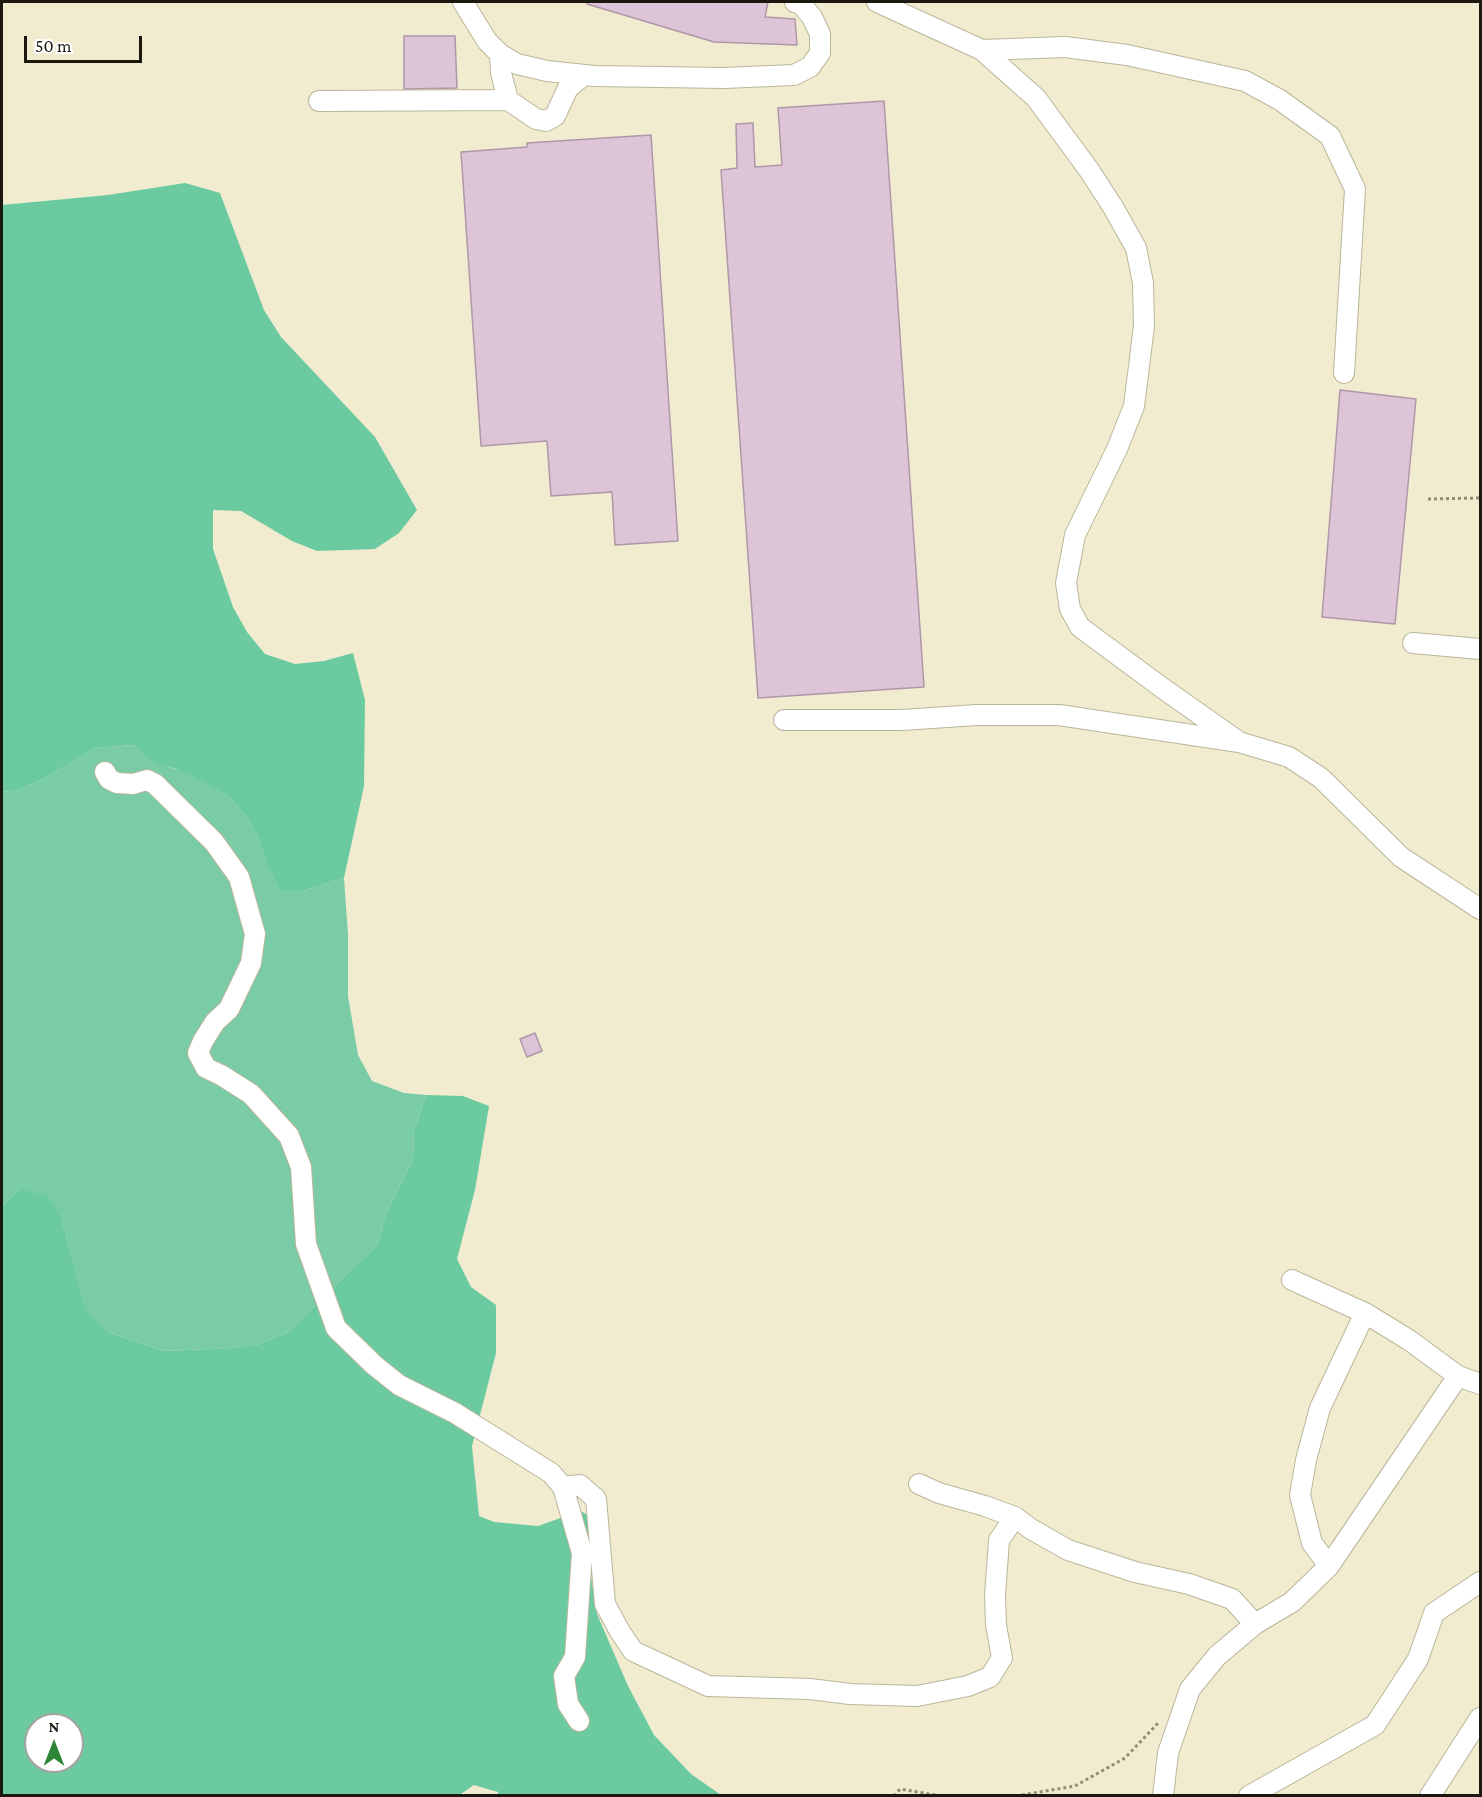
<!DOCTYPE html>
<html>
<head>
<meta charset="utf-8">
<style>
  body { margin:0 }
  #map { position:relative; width:1482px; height:1797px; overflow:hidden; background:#f1eccf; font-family:"Crimson Pro",serif }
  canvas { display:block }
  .frame { position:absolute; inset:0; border:3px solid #1b190f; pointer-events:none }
  .north { position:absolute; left:24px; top:1713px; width:60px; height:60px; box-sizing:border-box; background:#fff; border:2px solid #a4a39f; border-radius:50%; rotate:0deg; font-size:16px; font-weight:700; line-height:24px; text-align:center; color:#1b190f }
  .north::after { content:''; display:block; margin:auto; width:21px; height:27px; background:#2c8636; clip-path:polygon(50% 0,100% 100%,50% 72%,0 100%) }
  .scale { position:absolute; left:24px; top:36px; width:118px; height:27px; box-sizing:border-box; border:3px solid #1b190f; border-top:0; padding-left:8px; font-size:18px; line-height:21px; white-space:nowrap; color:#1b190f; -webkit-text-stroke:4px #fff; paint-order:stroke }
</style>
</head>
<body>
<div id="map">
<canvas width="1482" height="1797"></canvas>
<div class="frame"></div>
<div class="north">N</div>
<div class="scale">50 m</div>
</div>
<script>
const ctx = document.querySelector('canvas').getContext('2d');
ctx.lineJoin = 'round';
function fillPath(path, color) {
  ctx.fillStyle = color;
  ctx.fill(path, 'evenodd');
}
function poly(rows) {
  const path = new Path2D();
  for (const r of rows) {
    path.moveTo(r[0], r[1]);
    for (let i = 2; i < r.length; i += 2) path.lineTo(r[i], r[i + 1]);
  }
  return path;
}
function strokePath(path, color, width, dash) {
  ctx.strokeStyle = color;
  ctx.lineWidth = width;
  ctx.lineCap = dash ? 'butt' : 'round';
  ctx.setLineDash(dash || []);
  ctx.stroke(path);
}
fillPath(poly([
  [134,745,144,756,174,769,188,772,230,797,250,822,257,835,266,861,303,891,344,878,348,934,348,996,358,1055,372,1081,404,1093,426,1095,414,1131,413,1159,385,1215,378,1244,288,1332,260,1344,232,1348,164,1351,108,1332,86,1311,62,1221,20,1189,2,1206,2,792,20,790,47,777,95,748]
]), '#79cca6');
fillPath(poly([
  [185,183,220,193,264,310,281,337,375,437,417,510,399,533,375,549,317,551,292,541,241,511,213,510,213,549,233,607,247,632,265,654,295,664,324,661,353,653,365,700,364,786,344,878,303,891,281,890,266,861,257,835,250,822,230,797,188,773,157,763,144,756,134,745,95,748,47,777,20,790,2,792,2,205,108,195],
  [426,1095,463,1096,489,1106,475,1190,457,1259,471,1287,496,1305,496,1353,472,1446,479,1516,494,1522,538,1526,580,1511,588,1515,588,1558,597,1614,628,1686,654,1735,691,1774,721,1795,498,1796,498,1792,474,1785,458,1796,2,1795,2,1206,20,1189,48,1196,62,1221,86,1310,108,1332,164,1351,231,1348,260,1344,288,1332,378,1244,385,1215,413,1159,414,1131],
  [36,1725,72,1725,72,1761,36,1761]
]), '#6ccaa1');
const building = poly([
  [587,2,768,2,765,17,795,19,797,45,714,42,587,4,587,2],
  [404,36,455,36,457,88,404,89,404,36],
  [884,101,924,687,758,698,721,170,737,168,736,124,753,123,755,167,782,165,778,108,884,101],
  [651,135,678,541,615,545,612,492,551,496,547,441,481,446,461,152,527,147,527,143,651,135],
  [1340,390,1416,399,1395,624,1322,617,1340,390],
  [535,1033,542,1051,527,1057,520,1039,535,1033]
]);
fillPath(building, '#dec4d7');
strokePath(building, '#af96a8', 1.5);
const minor = poly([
  [463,2,487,41,500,54,517,64,547,71,594,76,724,78,794,75,810,67,820,53,820,34,812,17,801,4,795,2],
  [877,2,982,50,1036,98,1089,170,1113,207,1136,248,1143,283,1144,326,1134,406,1117,449,1075,535,1066,583,1070,609,1080,627,1161,687,1239,742],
  [982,50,1065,47,1127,55,1245,81,1280,100,1330,136,1355,189,1344,373],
  [500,54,501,73,508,100,536,119,546,121,555,116,568,88,584,75],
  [319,101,508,100],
  [1413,643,1480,649],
  [784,720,902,720,977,715,1059,715,1239,742,1289,757,1321,778,1401,857,1480,909],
  [105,772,109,779,117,783,133,784,147,780,155,784,214,842,239,877,255,934,251,963,229,1009,215,1022,203,1041,198,1053,206,1068,221,1075,251,1094,289,1136,301,1167,306,1244,336,1328,374,1365,399,1385,455,1413,551,1473,563,1487,582,1553,575,1657,564,1676,568,1704,579,1721],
  [1292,1280,1365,1313,1409,1340,1458,1376],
  [919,1484,939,1493,985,1506,1015,1517,1031,1529,1068,1550,1135,1572,1189,1584,1232,1599,1255,1624],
  [563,1487,580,1485,596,1499,605,1604,619,1630,633,1651,708,1686,810,1689,850,1694,917,1696,968,1686,990,1677,1002,1658,996,1625,995,1596,999,1540,1015,1517],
  [1329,1566,1312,1543,1300,1495,1306,1460,1320,1408,1365,1313],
  [1163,1796,1168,1753,1190,1689,1217,1656,1255,1624,1292,1602,1329,1566,1458,1376,1480,1384],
  [1249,1796,1375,1725,1418,1659,1434,1613,1480,1582],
  [1430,1796,1480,1718]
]);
strokePath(minor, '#bab69a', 22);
strokePath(poly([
  [1428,499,1480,498],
  [894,1796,900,1789,941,1796],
  [1016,1796,1075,1786,1125,1758,1160,1721]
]), '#908d78', 3, [3, 3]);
strokePath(minor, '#fff', 20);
</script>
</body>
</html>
